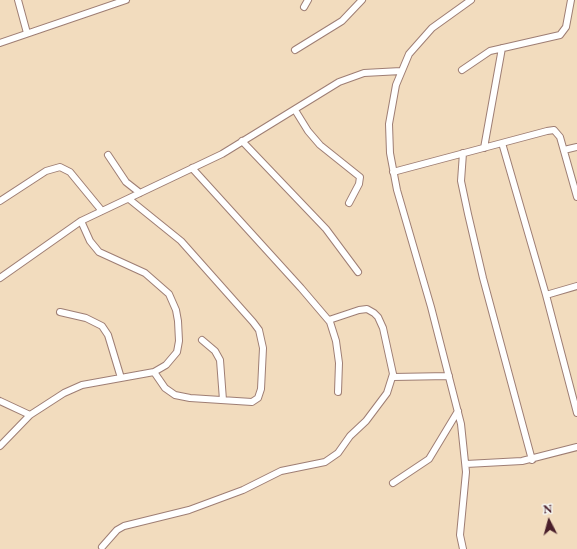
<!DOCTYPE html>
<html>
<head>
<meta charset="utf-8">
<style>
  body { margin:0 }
  #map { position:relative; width:577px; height:549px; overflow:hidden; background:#f2dcbe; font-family:"EB Garamond",serif }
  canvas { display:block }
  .north { position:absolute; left:529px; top:501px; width:40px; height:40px; -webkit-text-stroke:3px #f6f6f2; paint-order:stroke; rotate:354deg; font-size:11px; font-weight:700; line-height:16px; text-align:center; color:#4a1f2b }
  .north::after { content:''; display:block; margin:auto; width:14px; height:18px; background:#4a1f2b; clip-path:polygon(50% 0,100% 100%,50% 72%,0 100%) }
</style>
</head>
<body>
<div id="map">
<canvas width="577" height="549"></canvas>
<div class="north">N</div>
</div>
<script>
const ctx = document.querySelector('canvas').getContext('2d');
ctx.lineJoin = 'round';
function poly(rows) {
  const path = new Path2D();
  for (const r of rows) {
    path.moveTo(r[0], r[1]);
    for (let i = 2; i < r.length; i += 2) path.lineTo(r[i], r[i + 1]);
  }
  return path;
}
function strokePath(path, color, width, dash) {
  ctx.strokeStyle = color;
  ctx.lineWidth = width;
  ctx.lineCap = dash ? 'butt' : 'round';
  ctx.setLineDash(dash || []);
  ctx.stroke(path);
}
const minor = poly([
  [18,0,27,33],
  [304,7,308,0],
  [0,43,126,0],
  [295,50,342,21,362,0],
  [462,70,490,51,560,35,566,27,571,0],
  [295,110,308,131,320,145,360,177,359,184,349,203],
  [242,141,326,229,358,272],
  [502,143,546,295,577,413],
  [484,148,502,48],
  [564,150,577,147],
  [463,153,461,181,468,214,483,278,532,460],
  [108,155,126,182,140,193],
  [192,168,301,288,330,322,336,341,339,363,338,392],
  [393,172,547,131,554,130,560,137,577,197],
  [129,199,181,241,253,322,259,330,263,348,261,389,258,398,252,402,190,398,175,395,165,388,154,372],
  [0,201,46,171,60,167,70,172,102,211],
  [0,278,81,221,222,154,339,82,364,73,401,71],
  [546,295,577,286],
  [60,312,86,318,102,326,108,335,121,378],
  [202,340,215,351,220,360,223,400],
  [393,377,449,376],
  [0,401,30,415],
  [0,446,30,415,64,393,82,385,154,372,166,365,177,352,179,341,178,321,176,310,169,294,145,273,99,252,90,241,81,221],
  [466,464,522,461,577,447],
  [393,483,429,459,458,411],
  [102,547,117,530,124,526,189,510,243,490,281,471,325,462,338,453,350,436,366,421,387,393,393,374,383,328,378,317,374,313,367,309,359,310,329,320],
  [463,549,460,535,466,472,461,424,431,307,397,190,390,153,389,124,396,85,409,54,432,28,471,0]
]);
strokePath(minor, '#9e7e74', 8);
strokePath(minor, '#fff', 6);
</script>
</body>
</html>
